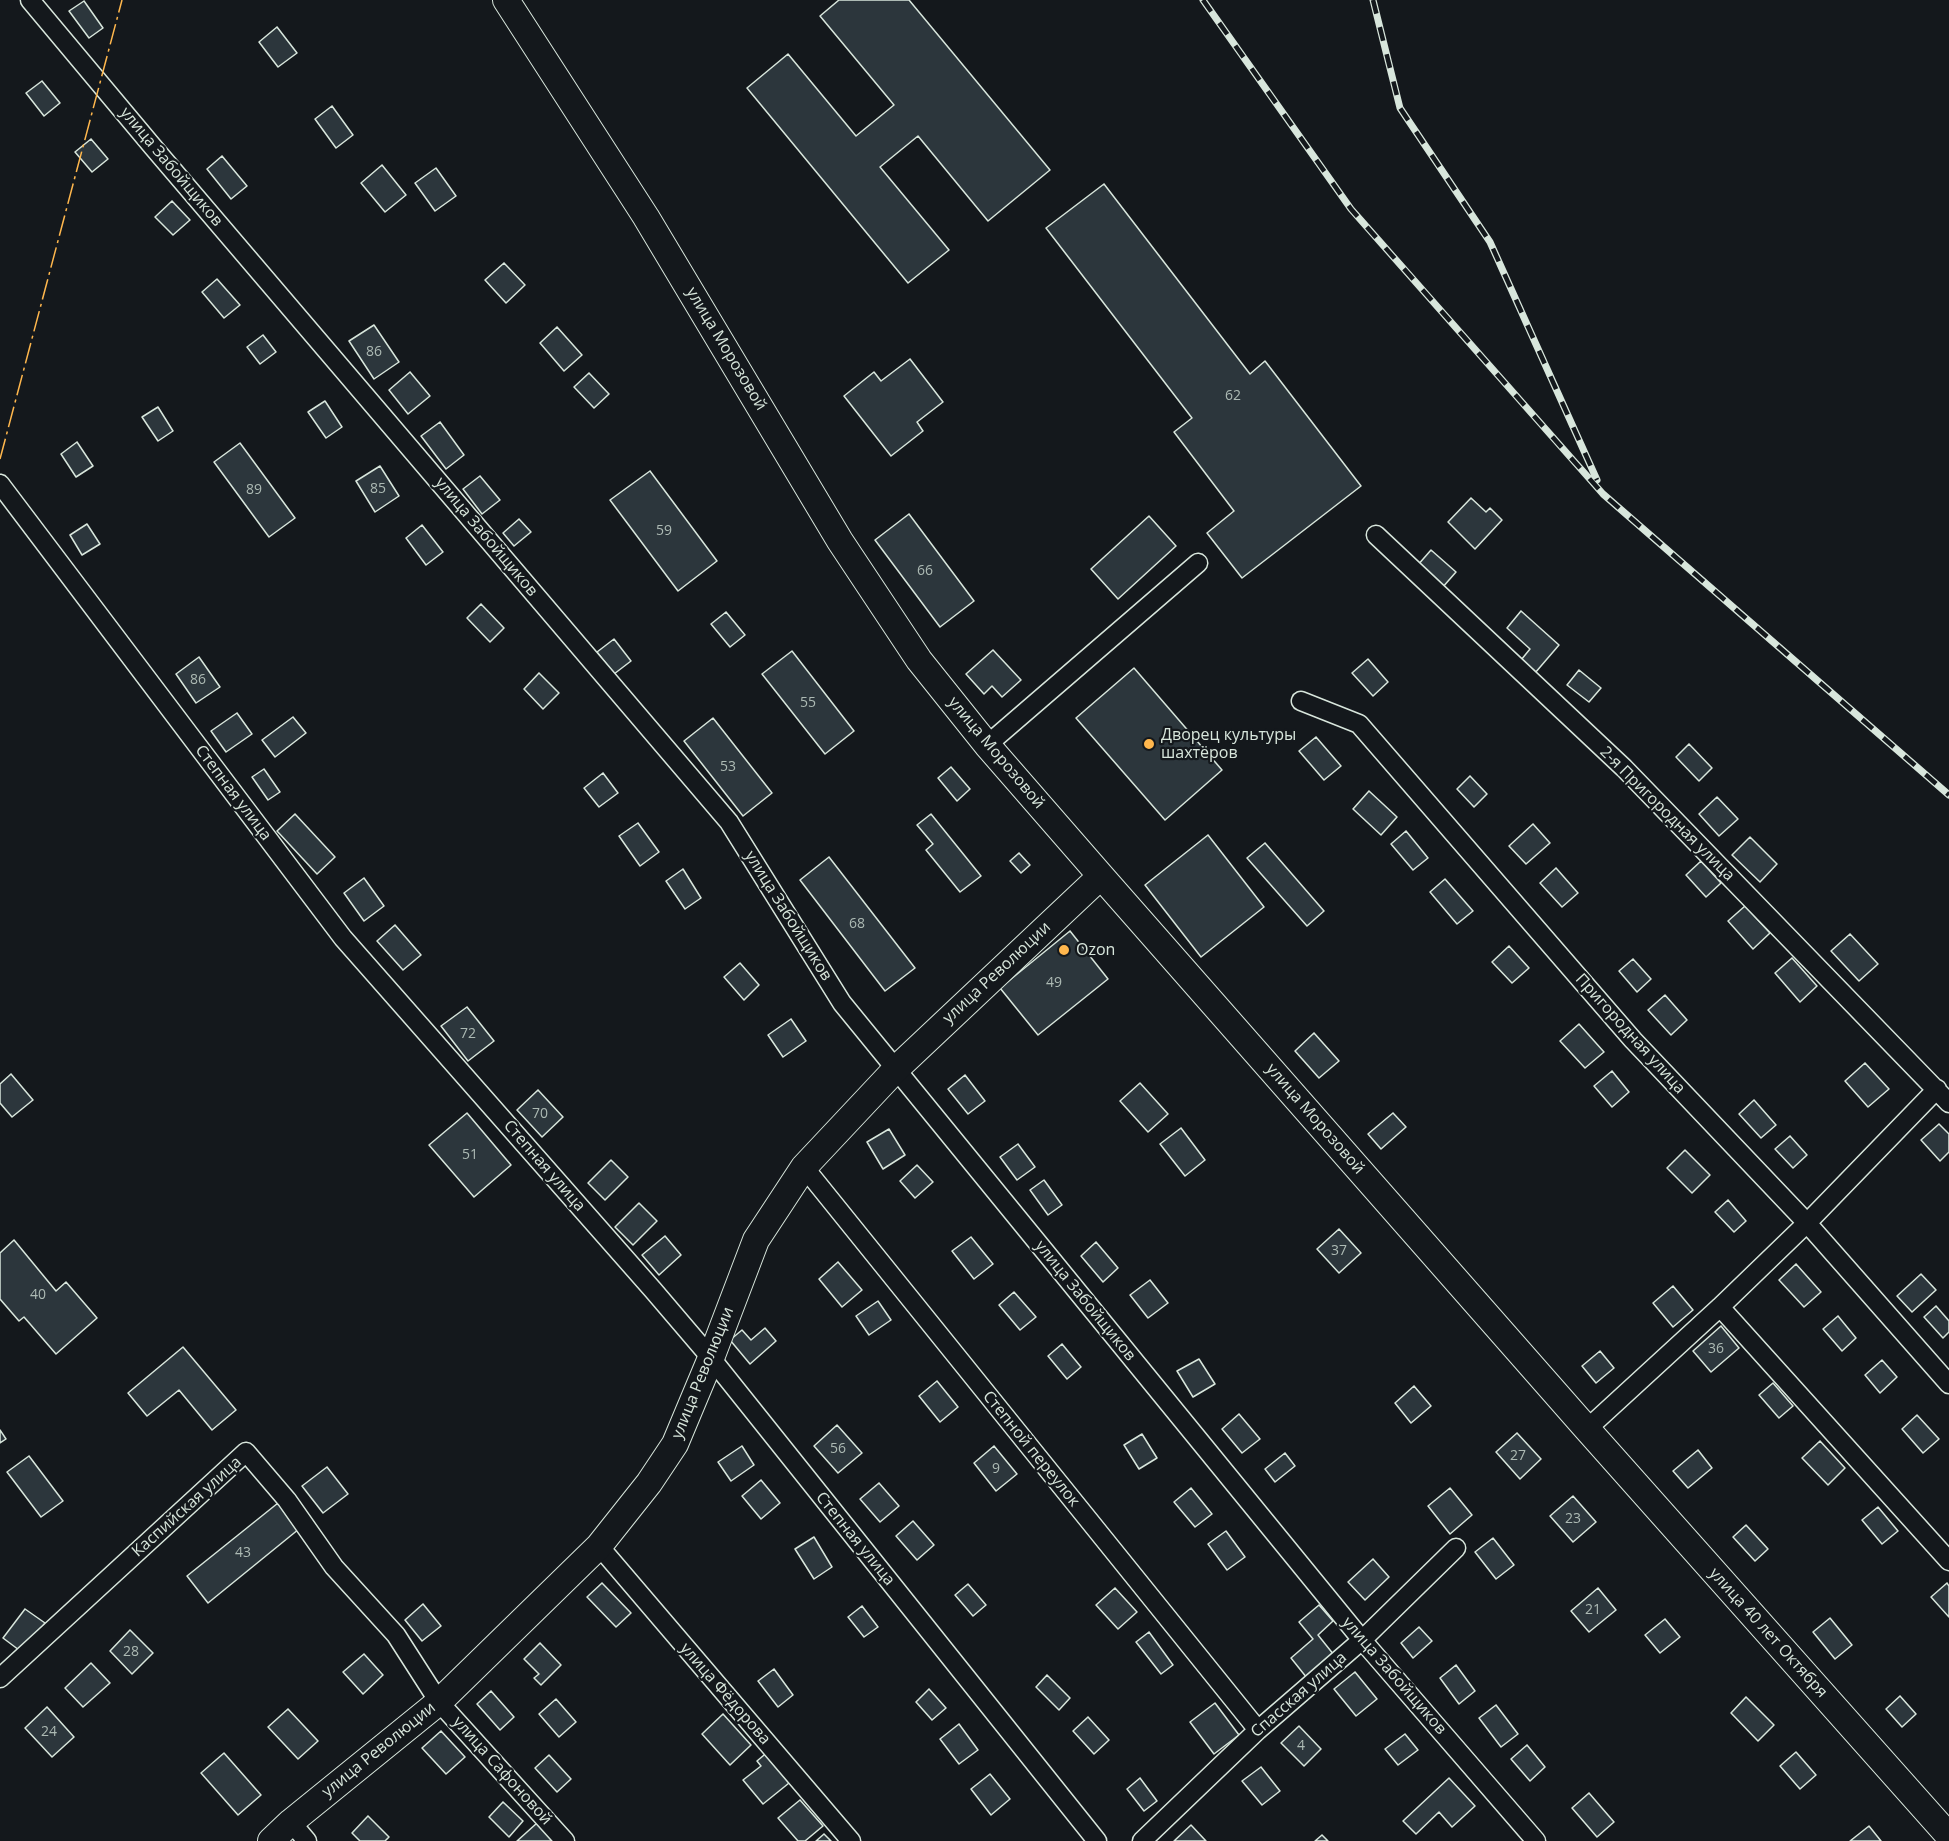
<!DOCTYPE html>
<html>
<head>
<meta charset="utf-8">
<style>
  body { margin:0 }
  canvas { display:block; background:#14181c }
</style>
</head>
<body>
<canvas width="1949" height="1841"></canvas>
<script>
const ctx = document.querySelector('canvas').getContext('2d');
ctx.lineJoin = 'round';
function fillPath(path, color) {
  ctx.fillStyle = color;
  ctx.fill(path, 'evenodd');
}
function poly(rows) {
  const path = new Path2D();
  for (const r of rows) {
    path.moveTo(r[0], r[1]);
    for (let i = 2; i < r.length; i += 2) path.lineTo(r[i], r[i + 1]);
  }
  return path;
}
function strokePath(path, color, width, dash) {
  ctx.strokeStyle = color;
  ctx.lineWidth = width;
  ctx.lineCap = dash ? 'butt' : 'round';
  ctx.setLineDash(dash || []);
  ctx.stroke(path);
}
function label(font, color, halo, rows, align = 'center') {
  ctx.font = font + ' "Open Sans",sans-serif';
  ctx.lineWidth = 4.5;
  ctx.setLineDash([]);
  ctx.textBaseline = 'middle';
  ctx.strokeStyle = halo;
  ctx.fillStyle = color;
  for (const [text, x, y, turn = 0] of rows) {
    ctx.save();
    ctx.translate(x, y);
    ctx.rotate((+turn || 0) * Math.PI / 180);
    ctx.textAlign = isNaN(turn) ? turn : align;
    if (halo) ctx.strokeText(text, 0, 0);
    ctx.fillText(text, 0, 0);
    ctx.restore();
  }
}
const building = poly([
  [839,0,909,0,1050,170,988,221,918,136,880,167,949,250,908,283,747,88,788,54,856,136,894,105,820,16,839,0],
  [84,1,103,28,89,38,69,11,84,1],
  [277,27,297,53,278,67,259,42,277,27],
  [42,81,60,103,44,116,26,93,42,81],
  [332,106,353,135,336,148,315,119,332,106],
  [91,139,108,159,92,172,75,152,91,139],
  [222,156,247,186,231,199,207,169,222,156],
  [382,165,406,195,385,212,361,183,382,165],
  [436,168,456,196,435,211,415,183,436,168],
  [1104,184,1250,374,1265,361,1361,486,1242,578,1207,533,1234,511,1174,432,1192,418,1046,228,1104,184],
  [172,201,190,220,173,235,155,217,172,201],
  [504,263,525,285,506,303,485,280,504,263],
  [217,279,240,305,224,318,202,292,217,279],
  [374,325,399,362,374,379,349,341,374,325],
  [557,327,582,355,564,371,540,343,557,327],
  [263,335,276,352,260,364,247,347,263,335],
  [910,359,943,402,917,422,923,431,891,456,844,396,874,372,881,381,910,359],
  [410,372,430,396,408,414,389,390,410,372],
  [589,373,609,394,594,408,574,387,589,373],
  [325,401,342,427,326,438,308,412,325,401],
  [158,407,173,431,158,441,142,417,158,407],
  [440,422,464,455,446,469,421,436,440,422],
  [77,442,93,466,76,477,61,454,77,442],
  [240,443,295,518,269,537,214,462,240,443],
  [380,466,399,496,375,512,356,481,380,466],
  [650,471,717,561,678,591,610,500,650,471],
  [480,476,500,500,482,514,463,489,480,476],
  [1471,498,1486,512,1490,508,1502,520,1475,549,1448,522,1471,498],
  [909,514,974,601,940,627,875,540,909,514],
  [1149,516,1176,546,1118,599,1091,569,1149,516],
  [519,519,531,532,514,546,503,533,519,519],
  [87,524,100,544,82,555,70,535,87,524],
  [422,525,443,552,426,565,406,538,422,525],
  [1431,550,1456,572,1442,588,1417,566,1431,550],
  [481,604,504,628,490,642,467,618,481,604],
  [1521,611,1559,645,1535,673,1521,660,1530,649,1507,628,1521,611],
  [726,612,745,635,730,647,711,624,726,612],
  [614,639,631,661,614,674,597,652,614,639],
  [993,650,1021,680,1002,697,992,686,984,694,966,674,993,650],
  [792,651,854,731,825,754,762,674,792,651],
  [199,657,220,687,196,703,176,674,199,657],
  [1368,659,1388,682,1373,696,1352,673,1368,659],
  [1134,668,1222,770,1165,820,1076,718,1134,668],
  [1579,670,1601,688,1589,702,1567,685,1579,670],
  [539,673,559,693,543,709,524,689,539,673],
  [237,713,252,734,226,752,211,731,237,713],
  [293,717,306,733,275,757,262,740,293,717],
  [713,718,772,793,743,816,684,741,713,718],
  [1316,737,1341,766,1324,780,1299,751,1316,737],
  [1689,744,1712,768,1699,781,1676,757,1689,744],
  [951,767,970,789,957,801,938,778,951,767],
  [264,769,280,792,268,800,252,777,264,769],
  [603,773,618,793,599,807,584,788,603,773],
  [1470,776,1487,794,1474,807,1457,789,1470,776],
  [1369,791,1397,817,1381,835,1353,809,1369,791],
  [1717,797,1738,819,1719,836,1699,814,1717,797],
  [295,814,335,857,317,874,277,831,295,814],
  [931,814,981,876,960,892,926,850,933,844,917,825,931,814],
  [638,823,659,852,640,866,619,836,638,823],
  [1533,824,1550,843,1526,864,1509,846,1533,824],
  [1406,831,1428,858,1413,870,1391,844,1406,831],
  [1208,835,1264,907,1201,957,1145,885,1208,835],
  [1750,837,1777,864,1760,882,1732,855,1750,837],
  [1265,843,1324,911,1307,926,1247,858,1265,843],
  [1019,853,1030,865,1021,873,1010,861,1019,853],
  [829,857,915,968,885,991,800,880,829,857],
  [1701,861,1721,883,1706,897,1686,875,1701,861],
  [1556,868,1578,893,1562,907,1540,883,1556,868],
  [683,869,701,898,685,909,666,881,683,869],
  [364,878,384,906,364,921,344,893,364,878],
  [1445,879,1473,911,1457,924,1430,892,1445,879],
  [1745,906,1770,933,1753,949,1728,921,1745,906],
  [395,925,421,955,403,970,377,941,395,925],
  [1070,931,1108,979,1038,1035,1000,988,1070,931],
  [1850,934,1878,964,1859,981,1831,951,1850,934],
  [1509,946,1529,968,1512,983,1492,962,1509,946],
  [1792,958,1817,986,1800,1002,1775,973,1792,958],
  [1633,959,1651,979,1637,992,1619,971,1633,959],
  [740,963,759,985,744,1000,724,977,740,963],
  [1665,995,1687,1020,1671,1035,1648,1010,1665,995],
  [467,1007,494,1041,468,1061,441,1026,467,1007],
  [791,1019,806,1041,783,1057,768,1035,791,1019],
  [1579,1024,1604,1052,1585,1068,1560,1041,1579,1024],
  [1314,1033,1339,1061,1319,1078,1295,1051,1314,1033],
  [1865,1063,1889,1089,1868,1107,1845,1081,1865,1063],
  [1612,1071,1629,1092,1612,1107,1594,1086,1612,1071],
  [11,1074,33,1100,12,1117,0,1103,0,1084,11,1074],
  [965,1075,985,1101,968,1114,948,1089,965,1075],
  [1140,1083,1168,1114,1148,1132,1120,1101,1140,1083],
  [538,1090,563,1117,542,1137,517,1110,538,1090],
  [1754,1100,1776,1125,1761,1138,1739,1114,1754,1100],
  [467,1113,511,1165,474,1197,429,1145,467,1113],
  [1393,1113,1406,1127,1381,1149,1368,1134,1393,1113],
  [1939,1124,1949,1134,1949,1152,1940,1161,1921,1140,1939,1124],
  [1181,1128,1205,1160,1185,1176,1160,1144,1181,1128],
  [889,1129,905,1155,883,1169,867,1142,889,1129],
  [1790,1136,1807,1155,1793,1168,1775,1149,1790,1136],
  [1018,1144,1035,1167,1017,1180,1000,1157,1018,1144],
  [1685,1150,1710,1175,1692,1193,1667,1168,1685,1150],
  [611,1160,628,1177,605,1200,588,1183,611,1160],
  [917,1165,933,1182,915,1198,900,1181,917,1165],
  [1044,1180,1062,1205,1048,1215,1030,1190,1044,1180],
  [1728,1200,1746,1221,1734,1232,1715,1212,1728,1200],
  [639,1203,657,1221,633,1245,615,1227,639,1203],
  [1339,1229,1361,1253,1339,1273,1317,1249,1339,1229],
  [665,1236,681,1255,659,1275,642,1255,665,1236],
  [971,1237,993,1264,974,1279,952,1251,971,1237],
  [14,1240,56,1291,66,1282,97,1318,56,1354,24,1317,19,1321,0,1299,0,1253,14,1240],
  [1096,1242,1118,1268,1103,1282,1081,1256,1096,1242],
  [838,1262,862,1290,842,1307,819,1279,838,1262],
  [1796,1264,1821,1292,1804,1307,1779,1280,1796,1264],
  [1921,1274,1936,1290,1912,1312,1897,1296,1921,1274],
  [1150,1280,1168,1303,1148,1318,1130,1295,1150,1280],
  [1673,1286,1693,1310,1673,1327,1653,1303,1673,1286],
  [1014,1292,1036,1317,1020,1330,999,1305,1014,1292],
  [878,1301,891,1320,869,1335,856,1316,878,1301],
  [1936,1306,1949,1321,1949,1332,1943,1338,1924,1317,1936,1306],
  [1838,1316,1856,1338,1842,1351,1823,1329,1838,1316],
  [1721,1326,1739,1348,1711,1372,1693,1351,1721,1326],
  [765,1328,776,1341,750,1364,730,1340,742,1330,751,1340,765,1328],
  [1062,1344,1081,1367,1067,1379,1048,1356,1062,1344],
  [183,1347,236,1410,212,1430,179,1390,147,1416,128,1393,183,1347],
  [1600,1351,1614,1368,1596,1383,1582,1366,1600,1351],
  [1199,1359,1215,1384,1193,1397,1177,1371,1199,1359],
  [1882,1360,1897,1377,1880,1393,1865,1375,1882,1360],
  [937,1381,958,1407,940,1422,919,1396,937,1381],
  [1773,1383,1793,1406,1779,1418,1759,1395,1773,1383],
  [1414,1386,1431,1406,1411,1423,1395,1403,1414,1386],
  [1239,1414,1260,1439,1242,1453,1222,1429,1239,1414],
  [1917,1415,1939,1439,1923,1453,1902,1429,1917,1415],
  [837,1425,862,1453,838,1473,814,1446,837,1425],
  [0,1430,6,1439,0,1443,0,1430],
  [1517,1433,1541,1459,1520,1479,1496,1452,1517,1433],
  [1142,1434,1157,1458,1139,1469,1124,1445,1142,1434],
  [1820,1441,1845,1468,1828,1485,1802,1458,1820,1441],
  [742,1446,754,1465,731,1481,718,1462,742,1446],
  [994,1446,1017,1474,996,1491,974,1463,994,1446],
  [1698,1450,1712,1468,1688,1488,1673,1471,1698,1450],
  [1285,1453,1295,1466,1275,1482,1265,1469,1285,1453],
  [29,1456,63,1501,41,1517,7,1472,29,1456],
  [327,1467,348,1494,323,1513,302,1486,327,1467],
  [761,1480,780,1503,761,1519,742,1496,761,1480],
  [879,1483,899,1506,880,1522,860,1499,879,1483],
  [1191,1488,1212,1514,1195,1527,1174,1502,1191,1488],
  [1450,1488,1472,1515,1450,1534,1428,1506,1450,1488],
  [1573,1496,1596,1522,1573,1542,1550,1516,1573,1496],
  [278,1503,299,1529,208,1603,187,1576,278,1503],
  [1878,1507,1898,1531,1882,1544,1862,1520,1878,1507],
  [913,1521,934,1545,917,1560,896,1536,913,1521],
  [1746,1525,1768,1549,1755,1561,1733,1537,1746,1525],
  [1226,1531,1245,1557,1227,1570,1208,1544,1226,1531],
  [814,1537,832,1567,814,1579,795,1549,814,1537],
  [1493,1538,1514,1565,1496,1579,1475,1552,1493,1538],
  [1373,1559,1389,1577,1365,1600,1348,1582,1373,1559],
  [602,1583,631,1613,616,1627,587,1597,602,1583],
  [1947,1583,1949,1586,1949,1617,1931,1597,1947,1583],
  [968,1584,986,1605,973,1616,955,1595,968,1584],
  [1115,1588,1137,1612,1118,1629,1096,1605,1115,1588],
  [1598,1588,1616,1610,1589,1632,1571,1611,1598,1588],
  [423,1604,441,1626,422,1641,405,1620,423,1604],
  [1319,1605,1333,1621,1318,1635,1334,1655,1307,1678,1291,1658,1313,1639,1299,1622,1319,1605],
  [862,1606,878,1627,864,1637,848,1617,862,1606],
  [25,1609,45,1623,23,1653,3,1638,25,1609],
  [1830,1618,1852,1645,1835,1659,1813,1632,1830,1618],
  [1665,1619,1680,1637,1660,1653,1645,1635,1665,1619],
  [1419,1627,1432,1641,1413,1658,1401,1643,1419,1627],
  [130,1630,153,1653,132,1674,110,1651,130,1630],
  [1149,1632,1173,1665,1161,1674,1136,1642,1149,1632],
  [540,1643,561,1665,541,1685,534,1678,539,1674,524,1659,540,1643],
  [364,1654,383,1675,363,1694,343,1672,364,1654],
  [91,1663,110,1683,83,1707,65,1688,91,1663],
  [1456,1665,1475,1691,1459,1704,1440,1678,1456,1665],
  [774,1669,793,1695,778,1707,758,1681,774,1669],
  [1355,1672,1377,1699,1356,1716,1334,1689,1355,1672],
  [1047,1675,1070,1698,1059,1710,1036,1687,1047,1675],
  [929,1689,946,1708,932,1720,916,1702,929,1689],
  [491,1691,514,1717,500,1730,477,1704,491,1691],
  [1900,1696,1916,1714,1902,1727,1886,1709,1900,1696],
  [1746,1697,1774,1725,1758,1741,1731,1713,1746,1697],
  [556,1699,576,1722,559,1737,539,1714,556,1699],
  [1215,1703,1239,1735,1214,1754,1190,1722,1215,1703],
  [1496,1705,1518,1734,1501,1747,1479,1718,1496,1705],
  [47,1707,74,1737,52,1757,25,1728,47,1707],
  [288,1709,318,1741,298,1759,268,1727,288,1709],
  [723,1714,751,1745,730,1765,702,1734,723,1714],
  [1088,1717,1109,1740,1094,1754,1073,1731,1088,1717],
  [959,1724,978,1750,959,1764,940,1739,959,1724],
  [1299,1726,1321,1749,1304,1766,1281,1743,1299,1726],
  [441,1731,465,1757,446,1774,422,1748,441,1731],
  [1405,1734,1418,1750,1398,1765,1385,1749,1405,1734],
  [1527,1745,1545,1767,1530,1781,1511,1759,1527,1745],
  [770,1750,794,1779,763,1804,743,1780,761,1766,757,1761,770,1750],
  [1796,1752,1816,1775,1800,1789,1780,1766,1796,1752],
  [224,1753,261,1795,238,1815,201,1773,224,1753],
  [549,1755,571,1779,557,1792,535,1768,549,1755],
  [1261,1767,1280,1791,1262,1805,1242,1781,1261,1767],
  [990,1774,1010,1799,991,1815,971,1789,990,1774],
  [1140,1778,1157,1801,1144,1811,1127,1789,1140,1778],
  [1449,1778,1475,1806,1452,1827,1439,1812,1416,1834,1403,1821,1449,1778],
  [1589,1793,1614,1822,1597,1837,1572,1808,1589,1793],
  [800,1800,823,1826,805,1841,798,1841,778,1818,800,1800],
  [503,1802,523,1821,509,1837,489,1817,503,1802],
  [368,1816,389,1837,385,1841,360,1841,352,1833,368,1816],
  [537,1823,553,1841,517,1841,537,1823],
  [1191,1825,1206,1841,1174,1841,1191,1825],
  [1869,1826,1881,1841,1850,1841,1869,1826],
  [824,1834,831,1841,816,1841,824,1834],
  [1322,1835,1328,1841,1315,1841,1322,1835]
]);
fillPath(building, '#2c363c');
strokePath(building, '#d8e6dc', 1.5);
const street = poly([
  [30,0,153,147,729,822,842,1003,1362,1640,1536,1841],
  [0,484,343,938,653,1290,711,1358,1097,1841],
  [1376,535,1624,768,1949,1103],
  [1301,701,1359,724,1633,1040,1807,1223,1949,1384],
  [987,745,1198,563],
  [804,1167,1258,1730],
  [1720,1307,1949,1561],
  [1587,1429,1720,1307,1807,1223,1937,1089],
  [599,1546,851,1841],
  [0,1678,246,1452,287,1500,334,1567,396,1635,439,1702,565,1841],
  [291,1822,307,1841],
  [1142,1841,1258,1730,1362,1640,1456,1548]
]);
const secondary = poly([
  [506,0,646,217,840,541,919,660,987,745,1101,876,1587,1429,1949,1836],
  [271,1841,291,1822,439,1702,599,1546,649,1483,675,1444,711,1358,756,1240,804,1167,896,1069,1101,876]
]);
strokePath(street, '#d8e6dc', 21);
strokePath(secondary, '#d8e6dc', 28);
strokePath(street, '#14181c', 18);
strokePath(secondary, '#14181c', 26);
const rail = poly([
  [1203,0,1351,209,1603,494,1949,795],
  [1373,0,1400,108,1490,242,1597,480]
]);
strokePath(rail, '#d8e6dc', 7);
strokePath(rail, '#14181c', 4.5, [14]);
strokePath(poly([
  [0,459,122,0]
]), '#ffb74d', 1.5, [21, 4.5, 3, 4.5]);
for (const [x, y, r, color] of [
  [1149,744,6,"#ffb74d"],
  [1064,950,6,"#ffb74d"]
]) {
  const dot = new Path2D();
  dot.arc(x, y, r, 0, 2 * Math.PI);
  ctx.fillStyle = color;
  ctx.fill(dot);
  strokePath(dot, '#14181c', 2);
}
label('14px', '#adbab4', null, [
  ["86",374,352],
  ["62",1233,396],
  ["85",378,489],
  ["89",254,490],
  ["59",664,531],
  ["66",925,571],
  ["86",198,680],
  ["55",808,703],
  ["53",728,767],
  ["68",857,924],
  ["49",1054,983],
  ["72",468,1034],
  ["70",540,1114],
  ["51",470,1155],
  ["37",1339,1251],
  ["40",38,1295],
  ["36",1716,1349],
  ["56",838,1449],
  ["27",1518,1456],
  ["9",996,1469],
  ["23",1573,1519],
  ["43",243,1553],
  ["21",1593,1610],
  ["28",131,1652],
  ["24",49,1732],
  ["4",1301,1746]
]);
label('16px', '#d8e6dc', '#14181c', [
  ["улица Забойщиков",171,167,50],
  ["улица Морозовой",726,349,59],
  ["улица Забойщиков",486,537,50],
  ["улица Морозовой",996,753,50],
  ["Степная улица",233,793,53],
  ["2-я Пригородная улица",1667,814,45],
  ["улица Забойщиков",788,916,58],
  ["улица Революции",997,973,-43],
  ["Пригородная улица",1630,1034,48],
  ["улица Морозовой",1315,1119,49],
  ["Степная улица",544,1166,49],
  ["улица Забойщиков",1085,1301,51],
  ["улица Революции",703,1373,-68],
  ["Степной переулок",1031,1449,51],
  ["Каспийская улица",187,1507,-42],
  ["Степная улица",855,1539,51],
  ["улица 40 лет Октября",1768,1633,48],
  ["улица Забойщиков",1394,1676,49],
  ["улица Фёдорова",725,1694,49],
  ["Спасская улица",1299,1695,-41],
  ["улица Революции",379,1750,-39],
  ["улица Сафоновой",502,1771,48]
]);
label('16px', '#d8e6dc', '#14181c', [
  ["Дворец культуры",1161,735],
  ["шахтёров",1161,753],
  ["Ozon",1076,950]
], 'left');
</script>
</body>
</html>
